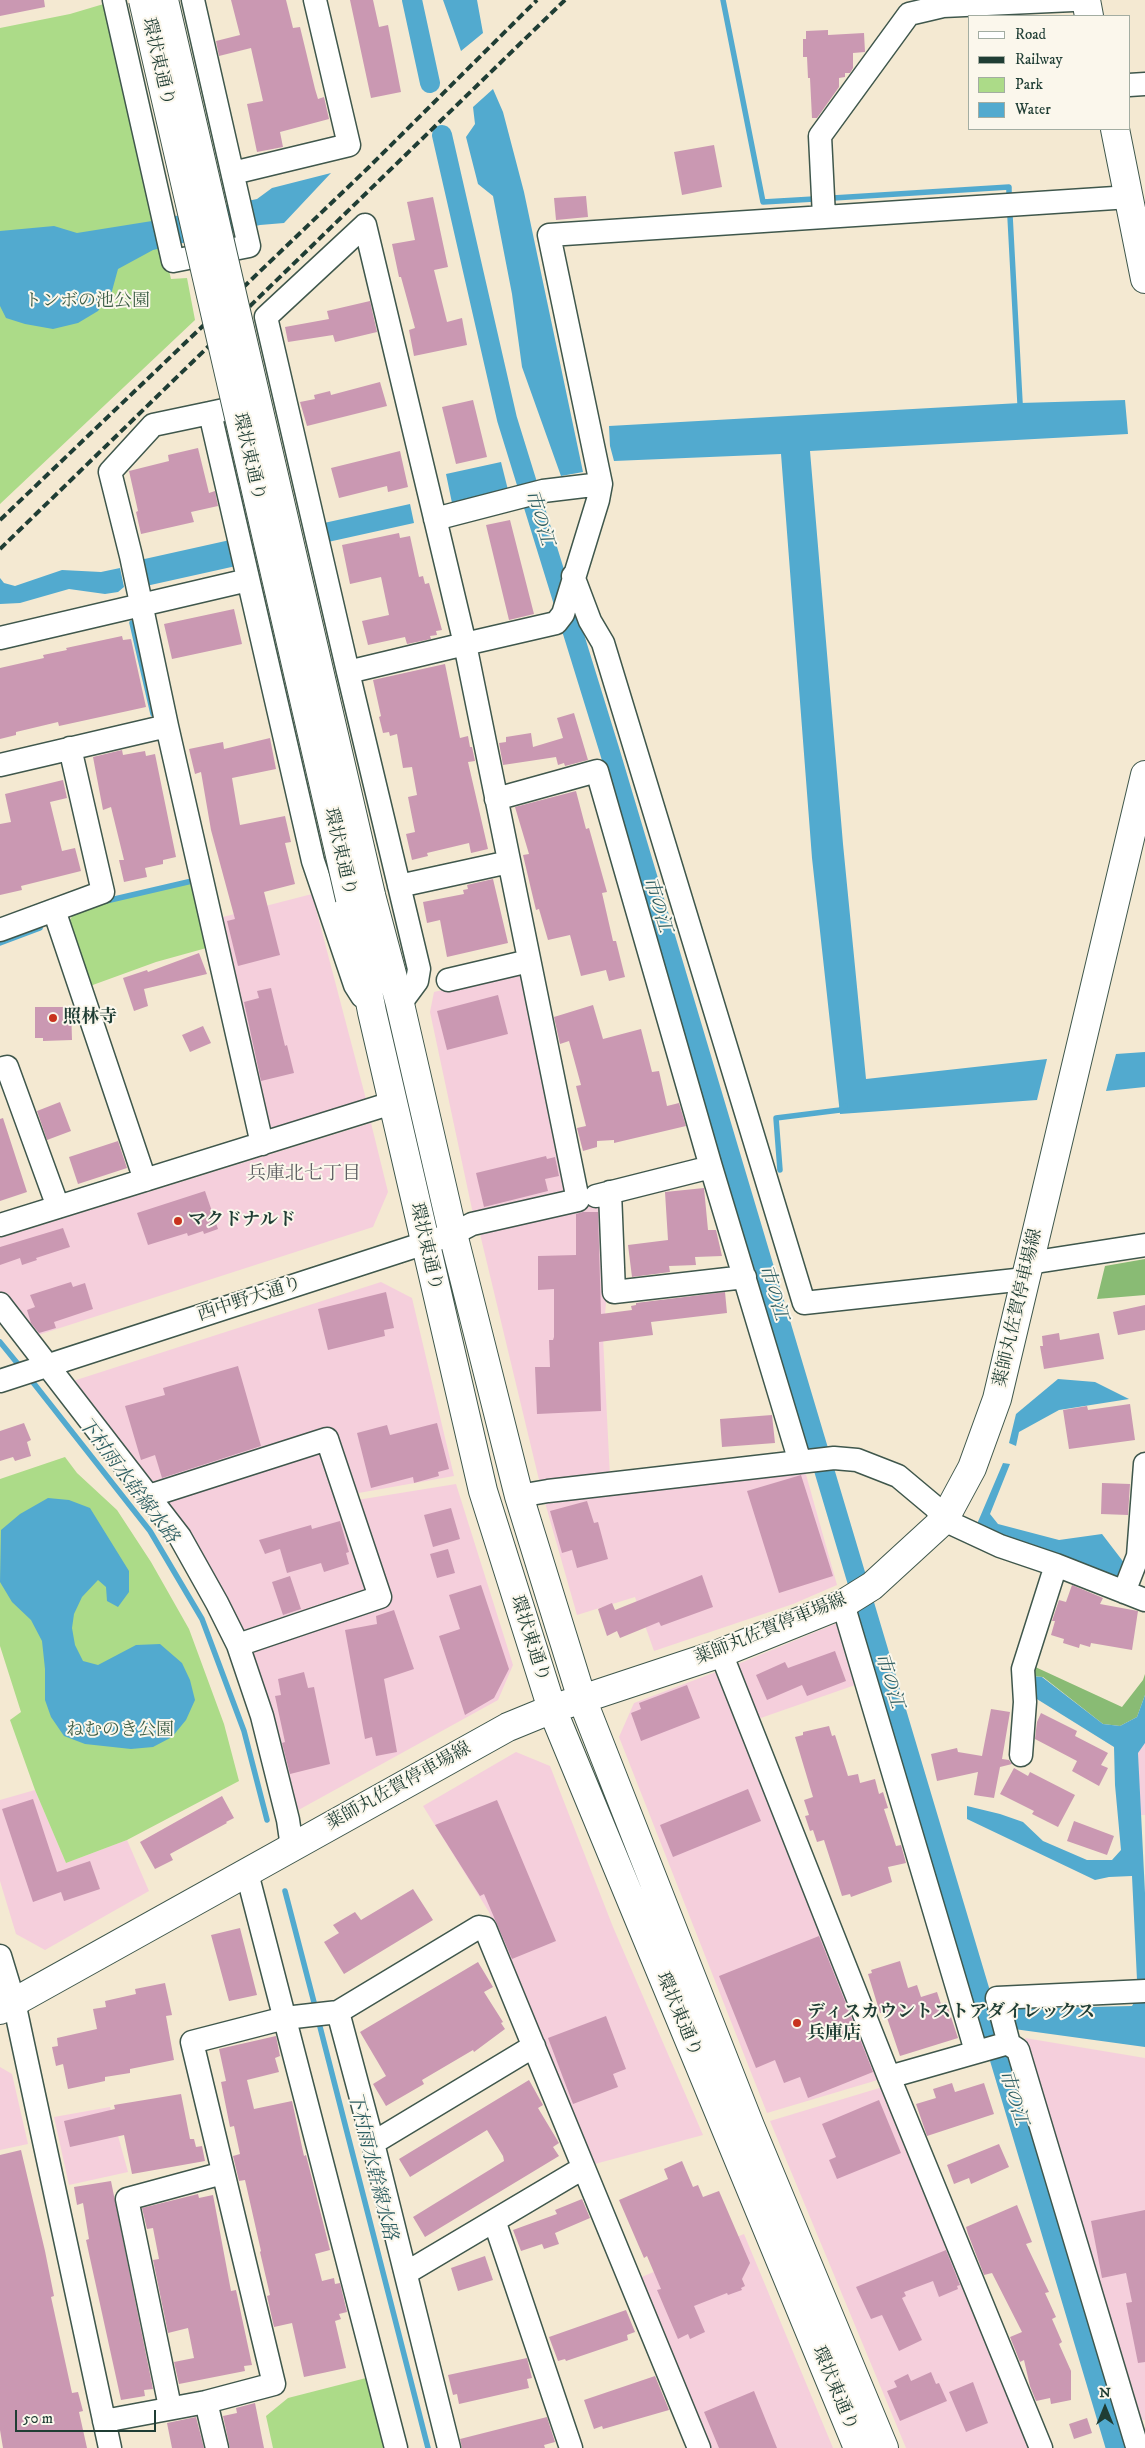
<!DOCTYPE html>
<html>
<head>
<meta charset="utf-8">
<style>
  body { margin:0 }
  #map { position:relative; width:1145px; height:2448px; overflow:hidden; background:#f4e9d2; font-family:"IM FELL DW Pica",serif }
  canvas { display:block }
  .legend { position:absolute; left:968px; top:15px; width:162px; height:115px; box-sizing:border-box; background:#fbf7ec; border:1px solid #a3ada2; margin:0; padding:6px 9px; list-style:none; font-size:15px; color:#1f3d34 }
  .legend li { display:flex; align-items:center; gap:10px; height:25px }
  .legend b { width:25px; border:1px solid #a3ada2 }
  .north { position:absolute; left:1080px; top:2383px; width:50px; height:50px; -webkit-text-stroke:4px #fbf7ec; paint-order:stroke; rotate:0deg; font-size:14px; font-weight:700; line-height:20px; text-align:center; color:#1f3d34 }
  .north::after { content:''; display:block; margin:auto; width:18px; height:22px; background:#1f3d34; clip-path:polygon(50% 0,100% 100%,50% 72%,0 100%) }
  .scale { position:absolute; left:15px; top:2410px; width:141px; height:22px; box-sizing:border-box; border:2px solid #1f3d34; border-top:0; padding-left:6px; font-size:15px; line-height:18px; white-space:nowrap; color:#1f3d34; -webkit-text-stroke:4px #fbf7ec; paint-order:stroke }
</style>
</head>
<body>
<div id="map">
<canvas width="1145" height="2448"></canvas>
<ul class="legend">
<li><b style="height:6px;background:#fff"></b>Road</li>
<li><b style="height:6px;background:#1f3d34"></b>Railway</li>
<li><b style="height:14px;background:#acdb88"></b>Park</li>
<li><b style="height:14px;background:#52aacf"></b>Water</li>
</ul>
<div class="north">N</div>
<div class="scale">50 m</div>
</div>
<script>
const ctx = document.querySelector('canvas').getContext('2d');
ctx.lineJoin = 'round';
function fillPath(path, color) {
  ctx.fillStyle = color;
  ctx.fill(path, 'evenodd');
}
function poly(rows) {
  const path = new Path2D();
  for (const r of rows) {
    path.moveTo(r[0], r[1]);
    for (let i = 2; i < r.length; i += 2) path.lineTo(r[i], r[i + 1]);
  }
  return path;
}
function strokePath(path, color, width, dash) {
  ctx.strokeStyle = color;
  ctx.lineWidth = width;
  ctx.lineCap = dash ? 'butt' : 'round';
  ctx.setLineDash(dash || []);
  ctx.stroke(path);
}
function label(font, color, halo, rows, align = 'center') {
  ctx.font = font + ' "IM FELL DW Pica","Noto Serif JP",serif';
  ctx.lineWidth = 4;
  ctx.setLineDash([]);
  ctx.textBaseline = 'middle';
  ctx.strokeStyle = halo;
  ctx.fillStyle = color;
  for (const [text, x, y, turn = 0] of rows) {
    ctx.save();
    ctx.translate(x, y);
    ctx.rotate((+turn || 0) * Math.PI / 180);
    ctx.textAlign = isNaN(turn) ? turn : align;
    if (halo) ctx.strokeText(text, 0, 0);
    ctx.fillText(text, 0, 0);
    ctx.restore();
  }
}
fillPath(poly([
  [312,894,367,1103,269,1133,219,918],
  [524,971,569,1194,473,1214,430,1012,434,992],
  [371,1123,388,1192,373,1227,32,1337,0,1294,0,1238],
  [602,1202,606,1303,603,1337,610,1477,540,1484,480,1234],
  [381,1282,412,1298,454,1476,353,1494,334,1431,151,1490,70,1382],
  [316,1451,326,1456,368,1585,363,1595,250,1633,238,1630,164,1507,168,1498],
  [805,1471,837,1585,793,1604,654,1651,635,1597,577,1615,544,1499],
  [456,1484,513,1665,498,1700,293,1813,247,1657,252,1646,389,1605,357,1500],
  [842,1621,861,1683,755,1720,733,1666],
  [721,1670,881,2079,767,2113,619,1737,634,1703],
  [1145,1743,1145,1815,1140,1815,1138,1753],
  [516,1752,550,1766,613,1927,703,2135,591,2165,489,1912,423,1806],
  [35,1790,66,1863,127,1840,149,1891,45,1950,16,1934,0,1881,0,1800],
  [1025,2038,1145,2058,1145,2420,1142,2420],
  [0,2067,12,2074,28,2144,0,2150],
  [886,2086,1034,2448,906,2448,770,2121],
  [110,2107,128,2172,69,2185,54,2117],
  [744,2234,833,2448,708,2448,637,2279]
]), '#f5cfdc');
fillPath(poly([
  [107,3,171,279,187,278,195,320,0,504,0,28,70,14],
  [194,880,210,947,156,962,90,986,69,922,73,914,113,898],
  [65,1457,77,1473,117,1510,151,1562,189,1629,224,1724,239,1781,127,1840,66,1863,35,1790,10,1720,21,1712,0,1646,0,1479],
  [370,2377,389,2448,273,2448,266,2416,288,2398]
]), '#acdb88');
fillPath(poly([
  [1145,1259,1145,1295,1097,1299,1105,1266],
  [1031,1665,1122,1707,1143,1680,1145,1674,1145,1695,1137,1717,1120,1726,1103,1724,1043,1677,1031,1676]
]), '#89bb74');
fillPath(poly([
  [443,0,477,0,483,33,461,51],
  [493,89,503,112,524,192,583,472,561,476,522,367,512,294,493,196,478,184,466,137,475,124,473,107],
  [331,173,284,223,260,225,153,250,118,269,112,291,98,311,78,323,53,329,25,324,6,318,0,306,0,231,54,226,77,233,152,221,257,199,272,188],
  [1125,400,1128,434,810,451,843,844,866,1079,1047,1059,1037,1100,840,1114,812,858,781,454,614,461,610,446,609,426,1020,403],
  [501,462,508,490,452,503,446,474],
  [410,504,414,523,328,542,324,523],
  [230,540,236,566,146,586,140,560],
  [120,568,124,587,118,592,105,594,69,589,20,603,0,604,0,578,4,583,15,586,62,570,101,572],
  [1145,1052,1145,1087,1106,1091,1116,1054],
  [1058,1379,1095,1382,1129,1399,1059,1410,1019,1432,1016,1446,1009,1443,1016,1414],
  [1003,1463,1010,1464,990,1514,998,1524,1059,1540,1102,1534,1125,1564,1119,1580,1008,1549,977,1524],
  [48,1498,69,1500,90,1508,129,1571,129,1592,118,1607,107,1601,106,1587,98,1580,82,1597,74,1614,72,1628,75,1645,83,1661,98,1665,136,1645,160,1644,182,1663,190,1680,195,1700,186,1720,172,1737,153,1747,131,1749,85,1744,64,1736,51,1717,45,1700,45,1669,42,1641,31,1620,12,1602,0,1582,1,1530,20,1514],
  [1031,1676,1042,1677,1103,1724,1120,1726,1137,1717,1145,1695,1145,1743,1138,1753,1145,1893,1145,1985,1137,1980,1132,1876,1109,1877,1095,1880,967,1819,967,1806,1000,1814,1023,1822,1043,1841,1087,1860,1112,1860,1121,1850,1115,1785,1114,1747,1032,1696],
  [1136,1999,1141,2003,1145,1999,1145,2047,1014,2029,1005,2009,1132,2006]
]), '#52aacf');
strokePath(poly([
  [723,0,763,202,814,199],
  [833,198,1009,187,1009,198],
  [1010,216,1020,403],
  [132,623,153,714],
  [106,901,192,881],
  [0,943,40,928],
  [780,1170,776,1118,840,1110,845,1106],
  [0,1342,22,1369],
  [28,1376,150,1531,202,1619,244,1731,267,1820],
  [285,1891,316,2010],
  [318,2019,428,2448]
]), '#52aacf', 5.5);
strokePath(poly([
  [412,0,430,83],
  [442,135,507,419,609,749,1116,2448]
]), '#52aacf', 20);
fillPath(poly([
  [0,0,44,0,45,7,0,16],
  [231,0,286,0,293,28,300,27,315,89,318,99,324,97,329,119,280,132,283,147,257,152,247,104,263,101,251,48,219,56,216,41,240,35],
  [350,0,373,0,379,27,388,25,401,92,371,98],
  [828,30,828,35,864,33,865,52,853,53,853,68,850,73,845,73,845,77,839,78,839,87,817,118,812,118,810,78,808,78,807,57,803,57,803,39,806,39,806,31],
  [714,145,722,187,682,195,674,152],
  [586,196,588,217,556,220,554,198],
  [433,197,448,267,434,270,447,322,462,318,467,345,414,356,409,330,415,328,401,277,399,277,392,244,415,240,407,202],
  [370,301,377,332,335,342,333,335,288,342,285,327,329,319,327,311],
  [380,382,387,406,307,426,300,402,315,399,314,395,330,391,331,395],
  [473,400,487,457,456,464,442,407],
  [198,448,209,493,215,491,218,506,191,512,194,522,141,534,136,512,138,511,129,471,169,461,168,455],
  [400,451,408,487,388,492,387,486,339,498,331,468],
  [510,520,534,614,509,620,486,525],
  [399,533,400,538,410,536,419,577,423,576,425,584,429,583,442,630,436,631,437,635,430,636,431,639,407,644,405,637,368,645,362,621,389,615,381,577,350,584,342,545],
  [234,609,242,644,172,659,164,624],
  [122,636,123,640,131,639,146,707,59,726,58,722,16,732,16,735,0,739,0,668,44,658,43,655,67,650,66,648],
  [445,664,460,738,468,736,470,747,472,747,475,761,468,762,488,849,471,853,469,843,427,853,428,856,412,860,406,834,415,832,408,797,417,795,412,767,403,768,397,734,390,736,389,732,383,733,379,717,381,716,373,680],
  [574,713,588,760,565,766,564,763,558,765,556,757,503,765,499,743,506,742,506,737,531,733,533,747,563,738,557,718],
  [270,738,276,769,232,778,240,825,285,816,291,842,285,843,295,884,264,892,280,955,238,966,227,921,235,919,211,830,201,772,195,774,189,749,223,742,224,749],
  [122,750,123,755,145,751,146,756,155,754,176,857,163,860,163,864,145,868,147,877,124,882,119,860,124,860,111,807,103,810,93,757],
  [63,780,67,798,50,802,62,851,75,848,81,871,21,886,22,890,0,895,0,824,11,822,5,794],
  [576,791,586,829,589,828,607,892,602,893,613,941,616,941,625,977,609,981,606,970,581,976,570,935,548,940,539,909,536,910,531,889,523,855,529,854,515,807],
  [493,879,508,943,447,957,440,920,427,923,423,902,464,894,463,890,468,889,467,885],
  [199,953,207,974,144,989,148,1006,134,1011,123,978,147,970,148,972],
  [271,988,285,1046,287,1045,294,1073,261,1081,244,1002,259,998,257,991],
  [498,995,508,1034,447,1050,437,1011],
  [593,1005,603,1039,641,1029,652,1072,659,1071,667,1106,679,1103,686,1126,614,1143,614,1140,597,1141,597,1147,583,1151,577,1128,586,1126,576,1086,581,1085,569,1041,560,1044,554,1017],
  [35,1007,71,1007,72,1040,43,1041,43,1038,35,1038],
  [203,1026,211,1043,190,1052,182,1035],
  [60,1102,71,1131,47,1140,37,1111],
  [3,1118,27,1192,0,1201,0,1119],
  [118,1141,127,1168,78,1184,69,1157],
  [546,1156,547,1159,555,1157,559,1176,545,1179,548,1191,484,1207,476,1173],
  [704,1188,708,1230,716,1230,722,1256,695,1257,696,1265,669,1266,670,1272,632,1277,628,1245,668,1240,665,1192],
  [205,1191,218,1229,204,1234,203,1231,188,1236,187,1233,148,1245,137,1213],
  [583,1212,598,1212,601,1314,632,1310,631,1306,636,1305,636,1303,725,1292,727,1313,651,1322,653,1335,599,1342,601,1411,537,1414,535,1367,550,1367,549,1340,553,1340,554,1337,554,1289,538,1290,538,1256,576,1255,576,1214],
  [63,1228,70,1247,36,1258,37,1260,22,1265,20,1258,0,1265,0,1247],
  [71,1282,73,1287,85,1283,93,1309,54,1322,56,1328,39,1333,31,1323,27,1310,35,1307,30,1295],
  [386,1292,394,1328,384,1330,385,1336,328,1350,318,1309],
  [1145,1305,1145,1330,1118,1335,1113,1312],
  [1059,1333,1060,1340,1099,1333,1104,1359,1044,1369,1040,1346,1043,1346,1042,1336],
  [238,1366,261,1446,162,1478,155,1455,141,1460,125,1406,165,1395,163,1388],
  [1130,1404,1135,1440,1069,1449,1063,1410,1087,1406,1088,1410],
  [772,1415,775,1443,722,1447,720,1419],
  [24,1423,31,1440,27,1442,31,1456,15,1461,13,1457,0,1461,0,1431],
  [437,1423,449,1469,438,1472,439,1476,414,1483,413,1477,371,1488,357,1433,387,1425,390,1435],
  [801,1475,833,1576,779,1593,747,1491],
  [1102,1483,1130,1484,1128,1515,1101,1514],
  [587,1501,594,1523,598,1522,608,1559,577,1568,572,1550,562,1553,550,1511],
  [451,1508,460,1539,433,1547,424,1515],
  [340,1521,349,1552,346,1553,349,1564,324,1572,321,1563,287,1573,280,1549,265,1554,259,1540,311,1525,312,1529],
  [448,1549,455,1573,437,1578,430,1554],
  [702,1575,713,1607,661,1626,659,1622,620,1638,617,1631,607,1636,598,1609,612,1603,615,1610],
  [290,1576,301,1609,283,1615,272,1582],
  [481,1585,509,1669,494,1698,465,1715,439,1636,460,1629,449,1595],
  [1072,1585,1103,1598,1100,1604,1138,1611,1132,1650,1091,1643,1090,1647,1080,1644,1079,1648,1063,1643,1064,1639,1051,1635,1055,1621,1052,1621,1059,1600,1066,1602],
  [394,1610,414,1669,384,1679,397,1752,376,1756,372,1737,365,1739,345,1630,377,1624,376,1616],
  [835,1651,846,1681,807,1696,802,1685,767,1700,756,1675,785,1662,788,1668],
  [304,1672,308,1688,314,1687,330,1764,290,1774,282,1743,285,1742,275,1696,281,1695,278,1679],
  [687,1685,700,1718,641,1741,631,1713,641,1709,639,1703],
  [991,1709,1010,1712,1002,1759,1009,1760,1012,1764,1000,1767,994,1798,974,1795,978,1772,937,1781,931,1754,957,1748,958,1752,982,1756],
  [1041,1713,1077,1731,1075,1736,1108,1753,1101,1765,1108,1768,1099,1786,1072,1771,1077,1761,1035,1739,1037,1722],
  [829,1726,832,1736,835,1735,848,1776,858,1774,860,1783,875,1779,879,1794,883,1792,888,1808,884,1809,896,1846,901,1845,906,1863,888,1867,892,1882,851,1897,850,1894,842,1896,824,1840,817,1842,813,1830,810,1831,805,1816,809,1815,804,1800,813,1797,795,1737,803,1735,803,1732],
  [1014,1768,1028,1776,1030,1772,1075,1795,1058,1827,1032,1814,1034,1811,1000,1794],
  [748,1789,761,1821,673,1857,660,1825],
  [222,1796,234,1818,226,1822,227,1823,170,1854,173,1860,155,1869,140,1842],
  [33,1799,57,1872,90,1861,100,1889,64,1901,61,1892,33,1902,2,1809],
  [497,1800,556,1941,512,1959,484,1894,480,1896,435,1825],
  [1074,1821,1114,1836,1107,1855,1067,1841],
  [413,1889,433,1920,344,1974,324,1942,339,1933,333,1925,355,1912,361,1920],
  [240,1928,257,1995,229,2001,211,1935],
  [819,1936,873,2072,808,2098,800,2077,784,2083,775,2060,756,2068,719,1976],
  [900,1961,908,1988,917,1985,921,1997,937,1992,941,2004,946,2002,958,2038,900,2056,885,2012,880,2013,868,1974,872,1973,871,1970],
  [478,1962,493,1987,484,1992,503,2022,501,2023,505,2029,474,2052,473,2050,422,2080,424,2084,386,2106,373,2084,386,2076,360,2032],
  [165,1983,172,2015,166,2016,174,2060,130,2069,130,2073,105,2077,105,2081,68,2089,63,2064,56,2066,52,2047,58,2046,57,2038,97,2029,93,2009,106,2007,105,2001,136,1994,135,1989],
  [606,2016,626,2069,613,2074,618,2087,573,2104,548,2038],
  [276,2036,280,2056,275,2058,279,2072,247,2080,254,2109,292,2101,304,2156,306,2155,330,2250,315,2254,322,2281,334,2278,335,2284,340,2283,347,2312,339,2314,341,2319,335,2321,346,2368,304,2377,292,2323,274,2327,267,2296,270,2295,260,2252,261,2251,245,2180,239,2181,233,2156,240,2154,234,2126,230,2127,221,2082,226,2081,219,2049],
  [529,2080,543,2105,538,2108,559,2143,553,2147,559,2156,425,2237,413,2217,504,2161,503,2156,487,2130,410,2177,399,2159],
  [952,2083,955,2092,984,2083,994,2114,927,2136,916,2104,936,2098,933,2089],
  [181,2094,190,2139,194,2139,196,2147,202,2146,205,2161,132,2174,124,2135,70,2147,64,2121,115,2109,114,2105],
  [879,2100,901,2153,837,2179,829,2160,836,2157,822,2124],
  [999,2144,1009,2167,971,2184,969,2178,954,2184,947,2165],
  [21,2150,45,2251,54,2296,51,2297,72,2393,78,2392,83,2411,79,2412,87,2448,3,2448,0,2430,0,2155],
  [682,2161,693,2187,698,2185,703,2197,719,2191,750,2263,742,2279,745,2286,741,2288,742,2290,728,2295,727,2293,694,2306,705,2332,690,2339,688,2334,678,2339,657,2290,661,2289,647,2256,644,2258,619,2200,668,2179,664,2169],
  [111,2181,153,2389,144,2390,145,2396,121,2400,86,2240,89,2239,83,2203,77,2205,74,2187],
  [198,2194,199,2198,213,2195,231,2291,236,2290,252,2365,244,2366,245,2371,179,2384,174,2362,194,2358,188,2328,168,2333,153,2260,159,2259,153,2228,147,2229,142,2208],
  [582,2199,590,2218,555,2233,559,2244,544,2249,542,2244,521,2251,513,2230,557,2214,555,2210],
  [1017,2205,1032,2242,1026,2244,1049,2292,1045,2293,1056,2317,1052,2319,1062,2342,1059,2344,1071,2371,1071,2400,1051,2404,1050,2398,1036,2401,1030,2386,1024,2360,1020,2362,1010,2337,1022,2332,992,2273,984,2275,968,2234,966,2227],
  [1145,2210,1145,2362,1138,2363,1126,2303,1132,2302,1126,2273,1102,2278,1091,2221],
  [946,2250,960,2285,957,2286,958,2289,939,2297,933,2281,904,2292,906,2296,902,2298,922,2340,899,2351,882,2315,871,2319,856,2287],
  [485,2256,493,2280,458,2291,451,2268],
  [626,2310,635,2332,627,2335,628,2340,566,2361,565,2359,558,2361,549,2337],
  [527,2358,532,2378,527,2379,529,2388,459,2404,457,2394,453,2395,448,2375],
  [931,2372,936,2384,939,2383,947,2401,900,2421,887,2391,897,2387,894,2381,908,2374,911,2381],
  [655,2376,669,2410,603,2429,602,2426,594,2429,584,2400],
  [973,2382,988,2423,966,2432,949,2392],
  [754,2391,777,2448,719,2448,704,2412],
  [255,2403,264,2448,230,2448,223,2416,237,2413,236,2408],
  [196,2417,204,2448,172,2448,167,2423],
  [547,2417,555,2442,544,2445,545,2448,462,2448,460,2439],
  [1087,2418,1092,2433,1074,2439,1069,2424]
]), '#ca98b2');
const minor = poly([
  [114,0,173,261,249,246,193,0],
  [1129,85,1145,84],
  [233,173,349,145,315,0],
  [824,217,820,136,909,14,943,6,1073,0],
  [365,225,465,644,348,672,266,317,365,225],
  [224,410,210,413,313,861,355,985,362,996],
  [210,413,153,425,110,472,131,556,167,726,262,1144],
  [435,519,543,491,601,484],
  [573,576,590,621,603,643,804,1303,1025,1279],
  [0,638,248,580],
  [348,672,419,969,417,981,400,1004],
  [0,765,167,726],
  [496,799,597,771,711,1167,800,1462],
  [399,886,509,862],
  [54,910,145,1180],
  [0,930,103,892,70,748],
  [448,980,529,961],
  [0,1069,7,1067,58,1207],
  [610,1192,614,1292,745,1277],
  [596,1196,711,1167],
  [0,1225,392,1103],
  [1029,1263,1145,1245],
  [0,1304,180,1537,217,1603,238,1645,262,1716,288,1820,292,1847],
  [0,1381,453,1234,472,1224,578,1200,465,644,556,623,563,614,598,500,601,484,549,235,1130,197],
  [149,1496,327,1439,380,1597,238,1645],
  [519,1496,548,1491,834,1458,857,1460,898,1476,935,1507,944,1520,1000,1546,1056,1565,1145,1600],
  [1124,1592,1138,1556,1145,1464],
  [843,1604,976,2051],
  [721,1653,889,2077,1041,2448],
  [1021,1755,1025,1702,1023,1669,1056,1565],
  [247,1873,396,2448],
  [0,1956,14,2002,110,2448],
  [338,2012,373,2143,449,2448],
  [1009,2044,997,1998,1145,1991],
  [889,2077,1005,2044,1009,2044,1018,2050,1136,2443],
  [373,2143,534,2046],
  [495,2223,571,2448],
  [406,2273,583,2168],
  [206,2402,217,2448],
  [170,2407,127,2199,223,2173],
  [104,2421,206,2402,274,2384,192,2042,285,2018,338,2012,479,1927,485,1928,699,2448]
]);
const major = poly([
  [1086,0,1089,16],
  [1115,129,1145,279],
  [371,895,400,1004,453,1234,519,1496,582,1699,750,2126,884,2448],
  [350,899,372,1012,483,1491,552,1709,858,2448],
  [0,2010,508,1727,552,1709,721,1653,843,1604,872,1586,944,1520,972,1468,997,1399,1145,775]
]);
strokePath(minor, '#3f574c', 25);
strokePath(major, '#3f574c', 30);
strokePath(minor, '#fff', 22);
strokePath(major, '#fff', 28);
strokePath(poly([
  [0,520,368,168,537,0],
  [0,549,565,0]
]), '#1f3d34', 4, [8, 4]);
const majorBridge = poly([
  [143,0,350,899],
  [164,0,371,895]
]);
strokePath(majorBridge, '#3f574c', 30, []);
strokePath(majorBridge, '#fff', 28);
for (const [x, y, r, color] of [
  [53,1018,5,"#c8321e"],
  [178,1221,5,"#c8321e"],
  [797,2023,5,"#c8321e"]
]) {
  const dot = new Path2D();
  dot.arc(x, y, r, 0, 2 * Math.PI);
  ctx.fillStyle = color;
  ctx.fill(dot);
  strokePath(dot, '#fbf7ec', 2);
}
label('18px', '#1f3d34', '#fbf7ec', [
  ["環状東通り",157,62,77],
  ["環状東通り",248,457,77],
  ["環状東通り",339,852,77],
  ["環状東通り",425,1247,77],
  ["西中野大通り",250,1300,-18],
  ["薬師丸佐賀停車場線",1019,1308,-77],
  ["薬師丸佐賀停車場線",771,1630,-22],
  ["環状東通り",529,1639,72],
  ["薬師丸佐賀停車場線",399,1787,-29],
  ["環状東通り",678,2015,67],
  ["環状東通り",834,2389,67]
]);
label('18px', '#3b5d45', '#fbf7ec', [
  ["トンボの池公園",87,302],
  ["ねむのき公園",120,1731]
]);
label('bold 18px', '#1f3d34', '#fbf7ec', [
  ["照林寺",63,1018],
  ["マクドナルド",188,1221],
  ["ディスカウントストアダイレックス",807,2013],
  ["兵庫店",807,2034]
], 'left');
label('italic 19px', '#2e5e62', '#fbf7ec', [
  ["市の江",538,518,73],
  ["市の江",656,905,73],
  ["市の江",772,1293,73],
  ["下村雨水幹線水路",127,1481,53],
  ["市の江",888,1681,73],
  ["市の江",1012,2098,73],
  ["下村雨水幹線水路",371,2166,76]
]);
label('19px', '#5b5d60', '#fbf7ec', [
  ["兵庫北七丁目",304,1175]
]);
</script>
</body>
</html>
